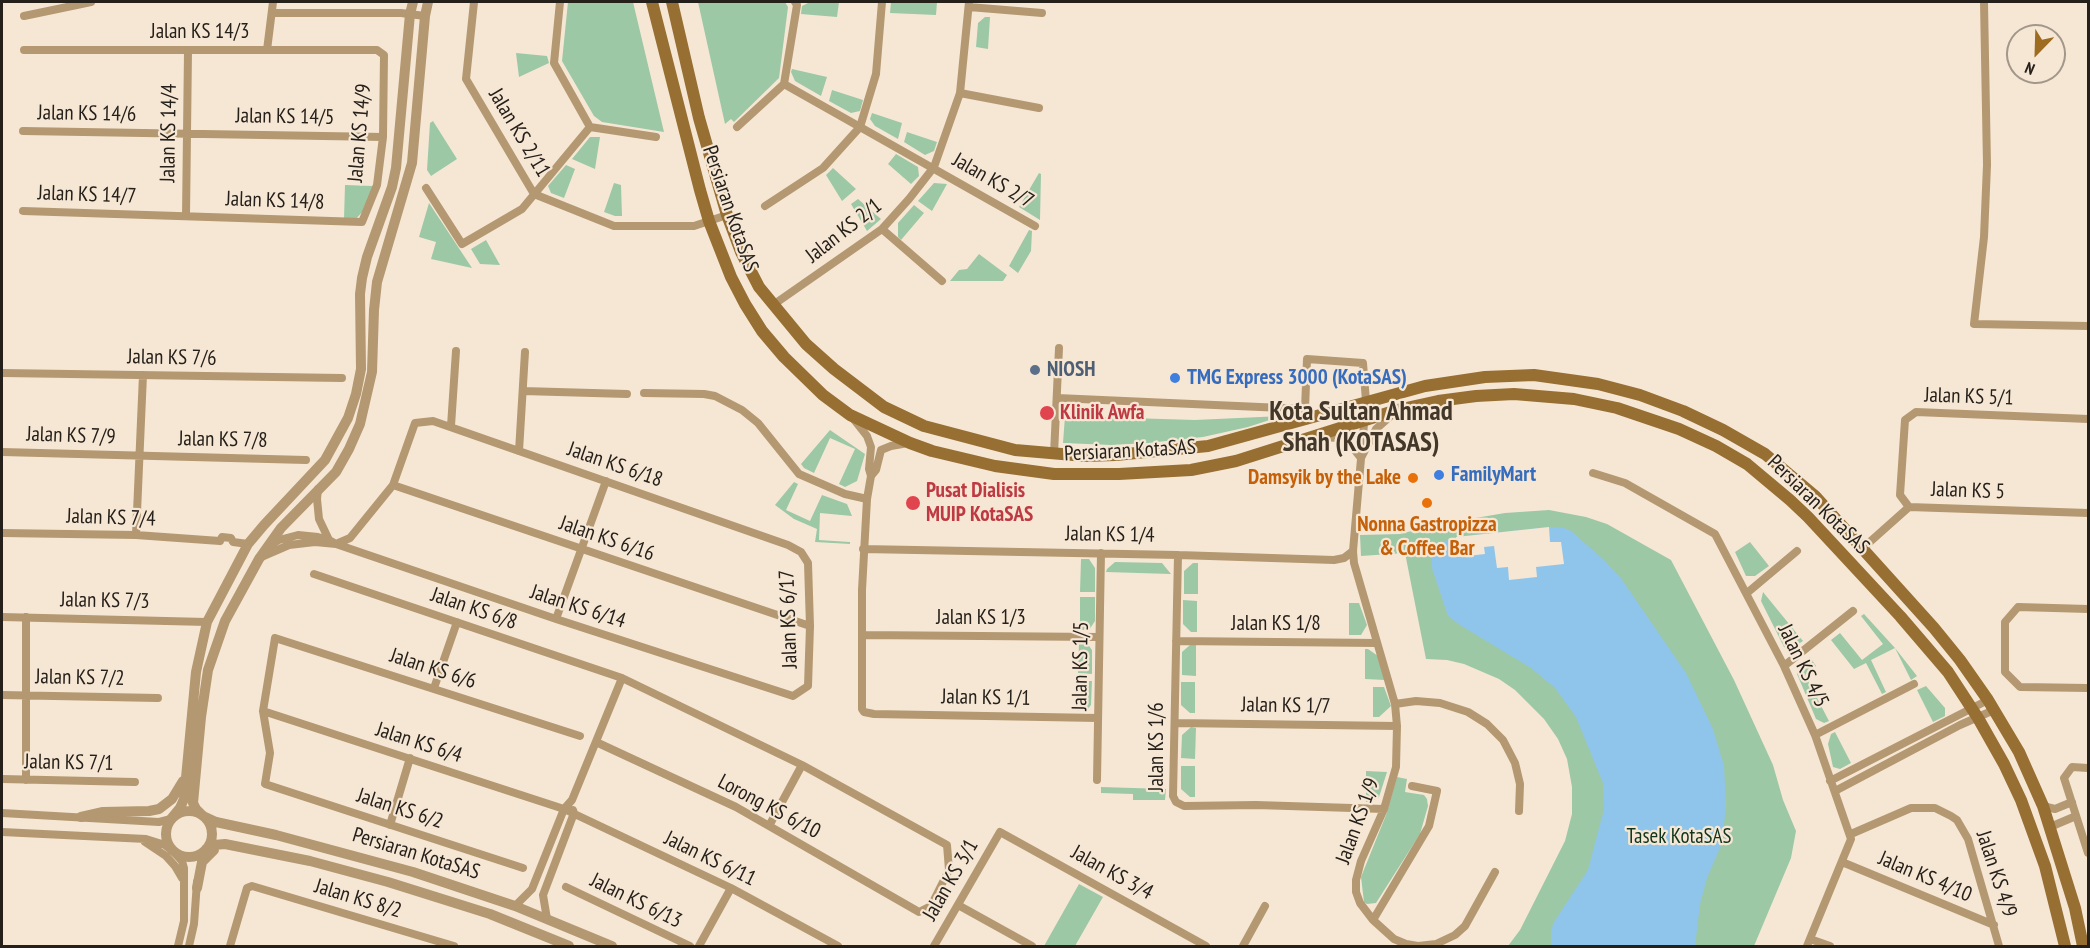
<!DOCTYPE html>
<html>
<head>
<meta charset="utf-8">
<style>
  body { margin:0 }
  #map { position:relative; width:2090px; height:948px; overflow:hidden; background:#f6e7d5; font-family:"PT Sans Narrow",sans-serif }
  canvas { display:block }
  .frame { position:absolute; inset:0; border:3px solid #26201a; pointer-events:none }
  .north { position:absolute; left:2006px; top:24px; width:60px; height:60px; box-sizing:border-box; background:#f6e7d5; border:2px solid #a3978a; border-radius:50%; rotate:203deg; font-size:16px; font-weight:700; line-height:24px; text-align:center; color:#26201a }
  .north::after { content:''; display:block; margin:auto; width:21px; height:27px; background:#9d6c20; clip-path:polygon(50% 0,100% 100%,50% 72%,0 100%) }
</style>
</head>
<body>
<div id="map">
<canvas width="2090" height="948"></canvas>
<div class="frame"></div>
<div class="north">N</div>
</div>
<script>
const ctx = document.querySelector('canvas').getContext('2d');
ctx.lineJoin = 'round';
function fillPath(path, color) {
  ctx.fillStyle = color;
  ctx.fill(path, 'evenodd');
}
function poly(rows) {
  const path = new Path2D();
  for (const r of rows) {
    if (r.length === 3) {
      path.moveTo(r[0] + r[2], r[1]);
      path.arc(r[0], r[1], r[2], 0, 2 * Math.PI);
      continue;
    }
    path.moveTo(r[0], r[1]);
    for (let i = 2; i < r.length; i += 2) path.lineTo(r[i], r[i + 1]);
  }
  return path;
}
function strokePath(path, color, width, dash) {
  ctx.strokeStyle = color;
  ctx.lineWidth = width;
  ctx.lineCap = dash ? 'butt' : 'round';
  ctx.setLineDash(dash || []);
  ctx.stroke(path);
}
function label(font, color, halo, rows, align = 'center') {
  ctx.font = font + ' "PT Sans Narrow",sans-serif';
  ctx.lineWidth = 4.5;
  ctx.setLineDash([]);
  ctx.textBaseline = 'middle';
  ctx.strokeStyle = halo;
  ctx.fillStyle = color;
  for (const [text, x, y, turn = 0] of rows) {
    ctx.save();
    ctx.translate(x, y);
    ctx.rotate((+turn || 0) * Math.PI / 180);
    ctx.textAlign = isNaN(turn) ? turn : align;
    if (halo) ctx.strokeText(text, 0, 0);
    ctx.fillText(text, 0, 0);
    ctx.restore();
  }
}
fillPath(poly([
  [568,2,633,2,664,132,602,122,594,116,562,61],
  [698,2,785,2,788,7,779,78,734,122,731,119,725,124],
  [810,2,839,2,837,17,801,14,802,6],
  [891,2,937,2,936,15,890,13],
  [985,17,990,17,988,49,976,47,978,23],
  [516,53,547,56,549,63,519,77],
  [792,69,827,77,821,96,795,81,791,72],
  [832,90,863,100,860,111,851,113,829,101],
  [872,113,902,123,898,139,875,126,870,119],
  [433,121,457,159,431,176,427,170,430,123],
  [907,132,937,142,934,151,925,155,904,142],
  [590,137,600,137,595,169,572,159],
  [896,154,918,167,919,176,911,184,888,164],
  [566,165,575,169,564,198,551,193,548,186],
  [833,168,856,189,842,201,826,175],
  [1039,173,1041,174,1040,220,1019,207],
  [614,183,621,185,622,216,615,216,604,212],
  [934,183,947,184,932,211,918,201],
  [345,185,373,186,364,210,355,220,344,219],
  [858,199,881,219,867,231,851,204],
  [429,203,472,268,431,259,436,242,419,237],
  [914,205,924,213,901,240,898,237,898,223],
  [1029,230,1032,231,1031,251,1018,273,1009,266],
  [486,240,500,265,480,264,471,249],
  [979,254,1007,275,1003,281,950,281,959,270,967,269],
  [1065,416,1195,420,1282,416,1248,427,1203,437,1148,443,1111,445,1063,443],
  [830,430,865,454,857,481,845,487,839,484,855,449,830,438,814,473,804,468,801,464],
  [794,482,798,484,786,510,810,521,822,495,847,504,852,516,820,513,819,540,850,542,850,544,815,542,817,529,794,519,775,505],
  [1549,510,1586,517,1607,524,1671,560,1734,680,1773,765,1783,800,1796,831,1791,858,1754,946,1508,946,1520,930,1565,841,1572,814,1572,787,1567,759,1558,739,1544,719,1515,690,1499,679,1464,664,1447,660,1426,659,1405,553,1361,556,1360,535,1400,534,1434,525,1505,513],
  [1750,542,1769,566,1755,576,1746,576,1735,552],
  [1081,559,1089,559,1095,568,1095,592,1080,592],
  [1115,562,1162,563,1171,574,1106,572,1107,569],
  [1193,563,1198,563,1198,594,1184,594,1184,571],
  [1763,592,1803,641,1791,649,1784,647,1761,601],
  [1080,597,1095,597,1095,621,1089,630,1080,630],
  [1183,600,1197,601,1197,632,1191,632,1183,624],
  [1349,603,1359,603,1367,625,1361,635,1349,635],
  [1864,614,1895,648,1917,676,1911,680,1895,648,1871,660,1886,692,1882,694,1866,663,1854,669,1831,640,1840,633,1862,660,1883,644,1861,616],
  [1079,643,1087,643,1092,650,1092,674,1078,673],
  [1190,645,1196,645,1196,676,1182,675,1182,652],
  [1365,649,1368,649,1378,656,1385,680,1365,679],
  [1810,657,1816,666,1805,675,1829,721,1824,723,1816,719,1797,674,1800,664],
  [1078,681,1092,681,1091,705,1086,711,1077,711],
  [1181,682,1195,682,1195,713,1190,713,1181,705],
  [1926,686,1945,708,1945,716,1933,722,1917,690],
  [1373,687,1384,687,1391,706,1379,717,1373,717],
  [1191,727,1196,728,1195,759,1181,758,1182,735],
  [1835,732,1851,763,1840,769,1833,767,1828,744,1831,734],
  [1181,766,1195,766,1195,797,1190,797,1181,789],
  [1366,771,1387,772,1379,797,1371,802,1366,802],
  [1397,777,1407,779,1405,792,1424,795,1427,799,1428,806,1420,834,1376,903,1367,904,1364,902,1361,877,1386,815],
  [1101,787,1166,789,1165,800,1133,800,1133,794,1101,793],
  [1079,884,1103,897,1075,946,1044,946]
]), '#9cc8a6');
fillPath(poly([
  [1549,527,1564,528,1571,531,1604,560,1620,577,1686,673,1713,729,1724,766,1726,805,1722,843,1707,878,1700,904,1695,946,1551,946,1551,930,1554,922,1588,870,1604,809,1603,783,1576,717,1555,688,1531,668,1460,625,1448,616,1432,568,1432,558,1436,549,1442,542,1456,537]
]), '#90c5eb');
fillPath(poly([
  [1549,527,1550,542,1561,542,1564,564,1536,567,1537,577,1509,580,1508,567,1497,568,1494,546,1484,547,1485,554,1458,557,1456,537]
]), '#f6e7d5');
strokePath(poly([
  [474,2,466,79,534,194,614,226,694,226,727,215],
  [560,2,554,63,590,127,656,137],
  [1984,2,1987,165,1984,237,1974,324,2088,326],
  [969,7,1042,13],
  [272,13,401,13,425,16],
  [24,16,91,2],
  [267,50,273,2],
  [784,84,1035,226],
  [960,93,1039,108],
  [737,127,784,84,797,5,795,2],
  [23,131,383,137],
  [426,188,462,244,522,209,590,127],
  [765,206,823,168,860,127,876,74,882,2],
  [23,211,362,222,377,185,383,137,384,55,377,50,24,50],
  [186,216,188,51],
  [882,229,942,281],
  [773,305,882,229,909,199,934,167,960,93,969,2],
  [2,373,342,378],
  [523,391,627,394],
  [644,393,704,394,715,396,742,410,758,423,799,474,845,494,867,499],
  [1057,398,1305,409,1307,359,1363,363,1366,401,1353,551,1354,563,1395,704,1397,726,1396,767,1384,809,1361,861,1356,880,1356,892,1360,903,1373,920,1394,939,1406,944,1418,946,1436,944,1455,935,1465,926,1495,872],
  [852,417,867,436,871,447,869,469,871,476],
  [451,426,456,351],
  [1321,437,1339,438,1353,448,1361,458,1376,429,1394,413],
  [908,443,891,446,881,450,876,470,871,476,867,499,862,590,862,709,864,712,874,714,1098,718],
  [519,451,525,352],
  [2,452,306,460],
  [1054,454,1059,348],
  [1593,473,1625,483,1715,534,1784,666,1815,735,1851,839,1807,946],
  [393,485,810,626],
  [318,489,317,499,319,519,329,540],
  [1909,507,1900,495,1905,420,1916,412,2088,419],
  [2,533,136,535,220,541],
  [136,535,143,375],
  [220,541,222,537,231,538,233,542,248,544],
  [1863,548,1909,507,2088,513],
  [863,549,1178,555,1334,560,1344,558,1353,551],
  [1178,555,1173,796,1176,802,1184,806,1256,805,1384,809],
  [259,558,289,545,315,542,336,544,350,538,393,485,415,423,433,421,788,545,801,552,808,563,810,626,808,686,793,696,556,619,336,544,329,540,318,537,298,535,279,540,270,545],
  [314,574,622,678,802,765,947,845,949,870,931,906,919,912,736,807,596,742],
  [1747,593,1797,551],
  [2088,609,2018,607,2005,622,2005,672,2020,687,2088,688],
  [2,617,207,622],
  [556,619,606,481],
  [862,635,1099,637],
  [1176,641,1377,643],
  [1784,666,1853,611],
  [434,688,457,622],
  [2,695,158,698],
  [1395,704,1416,701,1440,703,1468,712,1487,724,1503,740,1515,763,1520,784,1519,811],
  [263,711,564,809,731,888,838,946],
  [1175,723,1397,726],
  [1815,735,1914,684],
  [2088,768,2072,767,2064,778,2088,853],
  [2,779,135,782],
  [26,780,26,617],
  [1097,780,1101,553],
  [1830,781,1988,700],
  [1835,791,1960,725,1994,710],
  [2043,806,2055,809,2072,802],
  [2,813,159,822,171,819],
  [390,825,410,758],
  [769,826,802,765],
  [2050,827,2076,816],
  [2,832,146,839,165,845,174,852,182,861,184,868,184,921,178,946],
  [1851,834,1911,808,1935,808,1951,816,1957,820,1968,839,1999,946],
  [145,842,166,856,175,866,182,878],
  [1842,862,1994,925],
  [523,868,265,784,270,753,263,711,275,638,580,736],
  [566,887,690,946],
  [958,905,1032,946],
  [515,906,532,889,564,809,572,800,622,678],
  [547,919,543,895,574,813,573,810],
  [1373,920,1429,826,1437,791,1412,786],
  [1810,939,1830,946],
  [189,946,194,924,197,882],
  [230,946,247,888,252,886,454,946],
  [699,946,731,888],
  [934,946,1000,832,1206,946],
  [1243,946,1265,906]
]), '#b49872', 8);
strokePath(poly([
  [428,2,425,16,412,163,377,282,374,310,372,372,360,424,349,449,336,472,281,528,259,559,225,621,208,670,201,717,193,803,196,809,203,816,216,822,276,835,413,872,515,906,612,946],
  [189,834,23],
  [81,817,103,812,149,811,159,809,172,799,183,781],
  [171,819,180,808,184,799,196,672,207,622,248,544,264,525,325,460,348,418,356,394,361,369,360,294,362,278,367,257,392,187,396,168,410,14,413,2],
  [206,849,214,845,225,844,310,861,388,882,490,914,569,946],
  [197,888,202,862,214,850]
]), '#b49872', 10);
strokePath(poly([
  [652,2,700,190,709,221,731,277,745,304,762,331,784,357,823,395,850,415,910,443,932,451,995,466,1054,474,1119,474,1191,470,1236,461,1397,410,1438,401,1476,396,1514,394,1574,399,1617,408,1679,429,1716,446,1747,464,1790,500,1808,517,1900,616,1948,672,1978,718,2004,764,2021,800,2045,866,2065,946],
  [672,2,699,118,727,215,741,252,759,287,806,344,834,369,884,407,924,426,1015,450,1085,456,1116,455,1208,446,1425,386,1485,377,1534,375,1598,384,1640,395,1683,411,1723,430,1765,454,1815,496,1934,628,1960,660,1988,700,2019,752,2043,806,2075,908,2083,946]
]), '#986f33', 12);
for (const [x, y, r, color] of [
  [1035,370,6,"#5c6f8a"],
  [1175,378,6,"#3f7fe0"],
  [1047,413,8,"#e0444e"],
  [1439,475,6,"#3f7fe0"],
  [1413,478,6,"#e8710a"],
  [913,503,8,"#e0444e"],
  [1427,503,6,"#e8710a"]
]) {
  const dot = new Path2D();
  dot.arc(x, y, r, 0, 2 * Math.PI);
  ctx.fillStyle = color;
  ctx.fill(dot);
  strokePath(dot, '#f6e7d5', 2);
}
label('21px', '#26201a', '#f6e7d5', [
  ["Jalan KS 14/3",200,32],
  ["Jalan KS 14/6",87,114,1],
  ["Jalan KS 14/5",285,117,1],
  ["Jalan KS 14/4",169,133,-89],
  ["Jalan KS 14/9",360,133,-85],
  ["Jalan KS 2/11",519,133,59],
  ["Jalan KS 2/7",993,181,30],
  ["Jalan KS 14/7",87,195,2],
  ["Jalan KS 14/8",275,201,2],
  ["Persiaran KotaSAS",730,209,71],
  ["Jalan KS 2/1",844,231,-38],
  ["Jalan KS 7/6",172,358,1],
  ["Jalan KS 5/1",1969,397,2],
  ["Jalan KS 7/9",71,436,2],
  ["Jalan KS 7/8",223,440,1],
  ["Persiaran KotaSAS",1130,451,-3],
  ["Jalan KS 6/18",615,465,19],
  ["Jalan KS 5",1968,491,2],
  ["Persiaran KotaSAS",1818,505,44],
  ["Jalan KS 7/4",111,518,2],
  ["Jalan KS 1/4",1110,535,1],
  ["Jalan KS 6/16",607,539,19],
  ["Jalan KS 7/3",105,601,1],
  ["Jalan KS 6/14",578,607,18],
  ["Jalan KS 6/8",474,609,19],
  ["Jalan KS 1/3",981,618],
  ["Jalan KS 6/17",789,619,-92],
  ["Jalan KS 1/8",1276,624],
  ["Jalan KS 1/5",1081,666,-89],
  ["Jalan KS 4/5",1803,666,64],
  ["Jalan KS 6/6",433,669,18],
  ["Jalan KS 7/2",80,678,1],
  ["Jalan KS 1/1",986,698,1],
  ["Jalan KS 1/7",1286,706,1],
  ["Jalan KS 6/4",419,743,18],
  ["Jalan KS 1/6",1157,747,-90],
  ["Jalan KS 7/1",69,763,1],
  ["Lorong KS 6/10",769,807,28],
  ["Jalan KS 6/2",400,809,18],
  ["Jalan KS 1/9",1358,821,-70],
  ["Persiaran KotaSAS",416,854,17],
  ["Jalan KS 6/11",710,859,26],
  ["Jalan KS 3/4",1112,873,29],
  ["Jalan KS 4/9",1996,874,72],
  ["Jalan KS 4/10",1925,877,23],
  ["Jalan KS 3/1",951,880,-60],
  ["Jalan KS 8/2",358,899,17],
  ["Jalan KS 6/13",636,901,26]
]);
label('bold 21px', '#4e5e75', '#f6e7d5', [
  ["NIOSH",1047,370]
], 'left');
label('bold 21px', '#366cbe', '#f6e7d5', [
  ["TMG Express 3000 (KotaSAS)",1187,378],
  ["FamilyMart",1451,475]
], 'left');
label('bold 21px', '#be3a42', '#f6e7d5', [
  ["Klinik Awfa",1060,413],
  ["Pusat Dialisis",926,491],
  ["MUIP KotaSAS",926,515]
], 'left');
label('bold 21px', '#c56008', '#f6e7d5', [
  ["Damsyik by the Lake",1401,478],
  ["Nonna Gastropizza",1427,525,"center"],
  ["& Coffee Bar",1427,549,"center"]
], 'right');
label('21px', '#0f361c', '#f6e7d5', [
  ["Tasek KotaSAS",1679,837]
]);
label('bold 27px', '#433729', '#f6e7d5', [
  ["Kota Sultan Ahmad",1361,412],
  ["Shah (KOTASAS)",1361,443]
]);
</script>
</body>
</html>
